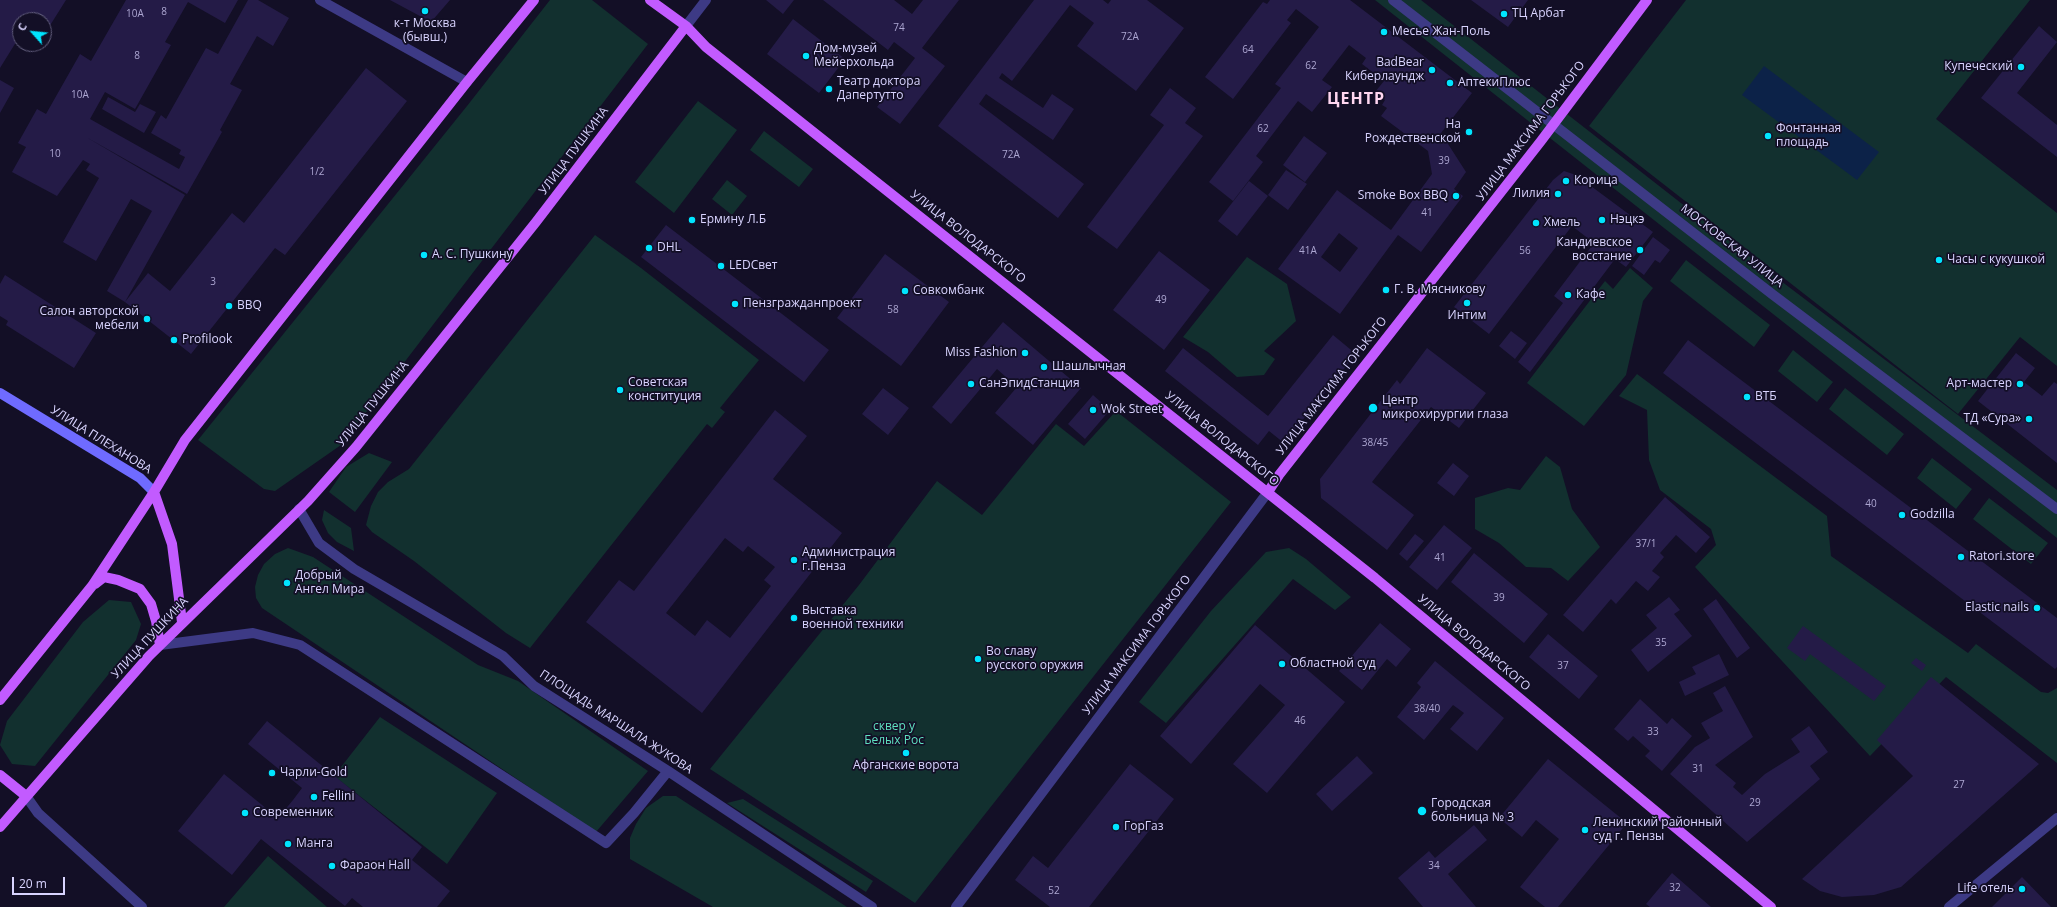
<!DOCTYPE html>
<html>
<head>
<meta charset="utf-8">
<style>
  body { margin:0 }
  #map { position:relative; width:2057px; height:907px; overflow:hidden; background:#130f26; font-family:"Open Sans",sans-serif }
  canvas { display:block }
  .north { position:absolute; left:12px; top:12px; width:40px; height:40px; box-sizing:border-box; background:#130f26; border:1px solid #625e7d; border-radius:50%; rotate:297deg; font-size:11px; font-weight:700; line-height:16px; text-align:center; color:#d9d4ff }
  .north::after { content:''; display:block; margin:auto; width:14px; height:18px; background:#00e5ff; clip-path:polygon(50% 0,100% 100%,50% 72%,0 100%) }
  .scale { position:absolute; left:12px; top:877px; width:53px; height:18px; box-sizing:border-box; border:2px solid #d9d4ff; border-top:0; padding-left:5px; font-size:12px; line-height:14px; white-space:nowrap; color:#d9d4ff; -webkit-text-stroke:3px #130f26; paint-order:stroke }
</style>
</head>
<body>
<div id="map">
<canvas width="2057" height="907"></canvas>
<div class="north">С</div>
<div class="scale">20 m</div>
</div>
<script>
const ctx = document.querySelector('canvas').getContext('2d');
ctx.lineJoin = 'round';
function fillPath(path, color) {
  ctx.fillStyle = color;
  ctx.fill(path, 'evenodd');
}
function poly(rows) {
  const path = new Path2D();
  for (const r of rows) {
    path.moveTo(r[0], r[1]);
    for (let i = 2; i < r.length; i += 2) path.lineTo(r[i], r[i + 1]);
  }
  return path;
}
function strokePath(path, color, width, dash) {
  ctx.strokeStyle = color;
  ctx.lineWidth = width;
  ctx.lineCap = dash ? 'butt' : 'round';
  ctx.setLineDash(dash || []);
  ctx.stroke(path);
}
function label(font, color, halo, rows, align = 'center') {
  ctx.font = font + ' "Open Sans",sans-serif';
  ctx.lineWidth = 3.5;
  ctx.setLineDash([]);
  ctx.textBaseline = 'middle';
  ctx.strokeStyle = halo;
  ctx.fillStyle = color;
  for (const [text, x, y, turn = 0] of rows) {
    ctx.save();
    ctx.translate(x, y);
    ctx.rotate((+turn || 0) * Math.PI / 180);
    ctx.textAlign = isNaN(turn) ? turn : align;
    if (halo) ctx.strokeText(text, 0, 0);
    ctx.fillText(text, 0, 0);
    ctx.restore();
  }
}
fillPath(poly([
  [550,0,592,0,648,44,341,445,275,491,264,489,198,440,467,106],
  [1375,0,1421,0,1777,278,2057,490,2057,538],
  [1686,0,2030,0,1936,119,2057,213,2057,366,2020,337,1958,414,1589,126],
  [698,101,737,130,674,213,635,182],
  [764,131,813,169,799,187,750,150],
  [727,180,747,196,732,215,712,199],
  [595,235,641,268,759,360,720,408,725,412,712,428,707,424,530,648,506,633,414,561,372,532,366,525,371,506,378,492,388,482,409,469],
  [1247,257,1287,284,1296,321,1264,351,1275,359,1264,375,1237,377,1208,352,1183,337],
  [1686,260,1770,325,1754,347,1670,281],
  [1630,268,1653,288,1643,301,1626,375,1584,426,1527,383,1605,281,1613,289],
  [1793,350,1833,382,1817,402,1778,371],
  [1637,374,1827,516,1831,556,1968,653,1976,644,2041,692,2048,693,2057,688,2057,763,1946,677,1870,756,1695,567,1716,545,1711,529,1660,490,1649,460,1647,410,1619,396],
  [1845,388,1904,434,1887,455,1829,409],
  [1116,411,1231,502,915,903,710,769,859,585,937,481,982,515,1056,424,1084,446],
  [369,453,392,462,355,512,329,492,346,467],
  [1546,456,1560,467,1572,509,1600,547,1568,581,1551,568,1526,567,1499,543,1475,529,1475,498,1508,488,1520,490],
  [1932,458,1972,489,1956,509,1917,478],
  [1989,498,2048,543,2031,564,1973,519],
  [324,510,351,528,354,551,337,542,328,533,322,520],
  [288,548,313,557,478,665,518,681,648,771,596,832,262,608,256,598,255,587,258,575,264,564,275,554],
  [1289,548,1306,559,1351,597,1335,610,1293,579,1166,723,1139,702,1211,611,1266,552],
  [109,600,131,602,141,624,136,640,35,766,12,764,0,745,7,721,83,622],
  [380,717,497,793,447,864,334,776],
  [663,796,676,796,847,907,713,907,630,859,630,838,636,824,646,808],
  [743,799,873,881,866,892,727,803],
  [268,856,327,907,224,907]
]), '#12302f');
fillPath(poly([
  [1764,66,1879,152,1857,180,1742,95]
]), '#0c2248');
fillPath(poly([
  [0,0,66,0,44,35,44,20,20,20,20,40,18,39,0,68],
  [126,0,238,0,225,23,188,2,165,42,171,45,135,109,105,92,90,119,179,169,185,157,179,154,181,150,151,133,161,115,166,119,206,48,218,54,248,0,258,0,289,18,273,46,257,36,230,84,242,90,220,130,222,132,187,194,86,137,185,195,125,302,107,291,152,211,131,199,96,261,63,242,99,178,86,170,90,164,83,160,57,196,12,172,26,147,18,143,37,109,46,114,80,54,91,61],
  [390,0,450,0,431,22],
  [766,0,794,0,783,14],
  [823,0,894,0,912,14,923,0,959,0,922,48,945,66,900,124,877,107,915,58,894,42,888,50],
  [1034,0,1103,0,1108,4,1111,0,1147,0,1184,28,1136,91,1077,46,1094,23,1070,5,1012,81,1002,73,999,78,1043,108,1052,94,1074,109,1053,140,986,94,979,104,1084,184,1058,218,938,126],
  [1270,0,1350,0,1472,93,1441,133,1466,172,1454,189,1463,196,1421,252,1398,235,1340,314,1278,269,1337,190,1391,230,1432,174,1428,151,1381,116,1387,108,1382,105,1385,100,1375,92,1384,81,1362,64,1366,58,1349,45,1322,80,1332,87,1312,112,1298,101,1256,156,1263,162,1233,201,1209,182,1281,88,1275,84,1319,27,1296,9,1287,20,1291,23,1233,99,1205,77,1263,2,1267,4],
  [1339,233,1358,248,1340,272,1321,257],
  [1471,0,1528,0,1508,27],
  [793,19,845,59,819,93,767,54],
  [2039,26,2057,42,2017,93,2057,125,2057,157,1981,98],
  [366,68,407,101,285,255,275,248,191,354,125,302,148,273,170,291,232,213,244,223],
  [0,80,14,88,0,113],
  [1170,88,1196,108,1185,123,1203,136,1117,249,1087,227,1164,125,1150,115],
  [108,97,135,112,140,104,156,112,144,133,102,109],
  [1304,136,1327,153,1305,182,1283,165],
  [1286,170,1307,184,1288,210,1268,195],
  [1564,171,1576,175,1653,232,1626,267,1615,259,1530,372,1518,362,1563,303,1554,296,1594,243,1572,226,1489,334,1454,307,1553,180],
  [1249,181,1268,196,1237,236,1218,221],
  [666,225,829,350,804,382,641,257],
  [1653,237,1670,250,1660,263,1655,260,1644,275,1632,266],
  [1159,251,1210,290,1164,350,1113,310],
  [885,254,949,302,901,366,837,318],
  [5,275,96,333,74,368,6,325,8,321,0,316,0,284],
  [1003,322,1081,388,1033,445,995,413,1017,387,997,369,951,424,932,407],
  [1511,331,1527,343,1515,359,1499,346],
  [1333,335,1356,354,1284,443,1269,431,1258,445,1165,371,1183,348,1268,416],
  [1688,340,2057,618,2057,667,2055,669,1663,373],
  [1427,348,1486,393,1459,428,1431,407,1372,482,1414,515,1387,550,1321,498,1320,479,1397,380,1400,384],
  [2016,353,2035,368,2024,382,2042,396,2054,382,2057,384,2057,463,1978,401],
  [883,388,909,408,888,435,862,414],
  [1093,395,1110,410,1085,439,1068,424],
  [775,410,807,436,773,479,842,533,702,713,586,622,619,580,634,591],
  [725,538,743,552,748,546,775,567,764,580,771,586,730,638,707,620,695,636,666,613],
  [1453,463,1469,476,1454,496,1437,483],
  [1665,497,1710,537,1696,553,1676,535,1660,553,1664,557,1652,571,1660,577,1648,591,1636,581,1616,604,1611,599,1583,632,1563,615],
  [1444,525,1472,548,1437,590,1409,567],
  [1415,534,1424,541,1407,561,1399,554],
  [1474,553,1548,614,1524,643,1451,582],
  [1669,597,1680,610,1674,614,1692,636,1648,672,1631,650,1657,628,1646,615],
  [1716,599,1750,648,1737,658,1703,609],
  [1380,623,1411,649,1396,667,1387,659,1362,690,1339,671],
  [1255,625,1345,702,1267,793,1233,764,1285,705,1260,684,1191,764,1160,736],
  [1803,626,1886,686,1874,701,1810,654,1805,661,1787,648],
  [1548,634,1598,676,1579,699,1529,657],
  [1719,654,1729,675,1685,696,1679,682,1696,674,1692,667],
  [1916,658,1926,665,1922,671,1911,663],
  [1435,661,1504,718,1477,751,1450,729,1464,713,1453,705,1424,740,1397,717,1421,687,1417,683],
  [1931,677,2039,764,1901,887,1874,895,1842,897,1820,891,1802,879,1913,776,1877,740],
  [1725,686,1753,737,1715,765,1736,783,1733,787,1742,795,1765,774,1800,752,1791,739,1809,726,1828,752,1810,766,1820,779,1747,842,1670,774,1695,747,1710,738,1701,723,1723,711,1713,693],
  [1640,699,1667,724,1672,718,1692,736,1662,771,1645,756,1650,751,1633,736,1628,741,1614,729],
  [267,721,422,847,412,860,450,891,437,907,363,907,352,898,345,906,261,839,232,875,178,831,224,774,278,818,293,800,302,788,248,744],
  [1357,756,1373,773,1332,811,1316,794],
  [1548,759,1627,823,1558,907,1545,907,1520,887,1559,839,1536,820,1522,837,1499,818],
  [1130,764,1174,799,1089,907,1050,907,1015,880,1033,856,1048,868],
  [1474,825,1487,840,1448,874,1476,907,1423,907,1398,878,1429,851,1435,858],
  [1672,873,1711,907,1650,907,1646,904],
  [2022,877,2051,907,1992,907]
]), '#241b47');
strokePath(poly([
  [320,0,467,82],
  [1393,0,1772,294,2057,509],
  [686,26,706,0],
  [299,509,319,543,354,569,503,656,534,686,668,771,872,907],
  [160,645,253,633,300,645,606,843,634,813,668,771],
  [26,796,38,813,142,907],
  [956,907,1268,492],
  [1949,907,2057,818]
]), '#3d3a85', 10);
strokePath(poly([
  [0,393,140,478,154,492]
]), '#6f6bff', 10);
strokePath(poly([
  [650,0,686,26,706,47,1375,578,1771,907],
  [154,492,172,544,182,622],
  [1268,492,1279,475,1541,141,1647,0],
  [95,584,104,577,118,580,140,589,151,604,156,621,160,645],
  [0,700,92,586,154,492,185,440,467,82,534,0],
  [0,775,26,796],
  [0,827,149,656,308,501,356,447,536,222,686,26]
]), '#c25bff', 10);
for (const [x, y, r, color] of [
  [425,11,4,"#00e5ff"],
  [1504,14,4,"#00e5ff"],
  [1384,32,4,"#00e5ff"],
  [806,56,4,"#00e5ff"],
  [2021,67,4,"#00e5ff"],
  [1432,70,4,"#00e5ff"],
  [1450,83,4,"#00e5ff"],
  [829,89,4,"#00e5ff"],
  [1469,132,4,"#00e5ff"],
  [1768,136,4,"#00e5ff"],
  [1566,181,4,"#00e5ff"],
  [1558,194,4,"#00e5ff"],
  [1456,196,4,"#00e5ff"],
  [692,220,4,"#00e5ff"],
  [1602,220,4,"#00e5ff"],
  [1536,223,4,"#00e5ff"],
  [649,248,4,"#00e5ff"],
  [1640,250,4,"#00e5ff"],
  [424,255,4,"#00e5ff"],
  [1939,260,4,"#00e5ff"],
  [721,266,4,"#00e5ff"],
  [1386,290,4,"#00e5ff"],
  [905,291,4,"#00e5ff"],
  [1568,295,4,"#00e5ff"],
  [1467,303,4,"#00e5ff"],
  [735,304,4,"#00e5ff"],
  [229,306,4,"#00e5ff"],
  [147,319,4,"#00e5ff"],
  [174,340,4,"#00e5ff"],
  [1025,353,4,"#00e5ff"],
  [1044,367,4,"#00e5ff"],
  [971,384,4,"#00e5ff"],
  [2020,384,4,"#00e5ff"],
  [620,390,4,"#00e5ff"],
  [1747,397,4,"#00e5ff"],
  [1373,408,5,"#00e5ff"],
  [1093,410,4,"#00e5ff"],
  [2029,419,4,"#00e5ff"],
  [1902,515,4,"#00e5ff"],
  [1961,557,4,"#00e5ff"],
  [794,560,4,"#00e5ff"],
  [287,583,4,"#00e5ff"],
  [2037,608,4,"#00e5ff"],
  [794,618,4,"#00e5ff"],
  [978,659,4,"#00e5ff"],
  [1282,664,4,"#00e5ff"],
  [906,753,4,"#00e5ff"],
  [272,773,4,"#00e5ff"],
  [314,797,4,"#00e5ff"],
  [1422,811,5,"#00e5ff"],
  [245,813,4,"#00e5ff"],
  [1116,827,4,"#00e5ff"],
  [1585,830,4,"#00e5ff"],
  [288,844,4,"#00e5ff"],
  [332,866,4,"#00e5ff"],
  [2022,889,4,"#00e5ff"]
]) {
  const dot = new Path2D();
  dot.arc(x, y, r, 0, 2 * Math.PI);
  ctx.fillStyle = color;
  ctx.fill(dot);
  strokePath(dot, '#130f26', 1.5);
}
label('10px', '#aca6d1', null, [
  ["8",164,12],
  ["10А",135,14],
  ["74",899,28],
  ["72А",1130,37],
  ["64",1248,50],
  ["8",137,56],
  ["62",1311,66],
  ["10А",80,95],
  ["62",1263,129],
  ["10",55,154],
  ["72А",1011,155],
  ["39",1444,161],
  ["1/2",317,172],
  ["41",1427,213],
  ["41А",1308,251],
  ["56",1525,251],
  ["3",213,282],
  ["49",1161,300],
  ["58",893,310],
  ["38/45",1375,443],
  ["40",1871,504],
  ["37/1",1646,544],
  ["41",1440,558],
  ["39",1499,598],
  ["35",1661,643],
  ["37",1563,666],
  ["38/40",1427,709],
  ["46",1300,721],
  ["33",1653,732],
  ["31",1698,769],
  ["27",1959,785],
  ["29",1755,803],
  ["34",1434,866],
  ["32",1675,888],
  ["52",1054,891]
]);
label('12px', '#d9d4ff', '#130f26', [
  ["ТЦ Арбат",1512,14],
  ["к-т Москва",425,24,"center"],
  ["(бывш.)",425,38,"center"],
  ["Месье Жан-Поль",1392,32],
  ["Дом-музей",814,49],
  ["Мейерхольда",814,63],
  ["BadBear",1424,63,"right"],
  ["Киберлаундж",1424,77,"right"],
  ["Купеческий",2013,67,"right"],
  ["Театр доктора",837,82],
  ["Дапертутто",837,96],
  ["АптекиПлюс",1458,83],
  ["На",1461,125,"right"],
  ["Рождественской",1461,139,"right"],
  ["Фонтанная",1776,129],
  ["площадь",1776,143],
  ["Корица",1574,181],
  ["Лилия",1550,194,"right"],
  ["Smoke Box BBQ",1448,196,"right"],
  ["Ермину Л.Б",700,220],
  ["Нэцкэ",1610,220],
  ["Хмель",1544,223],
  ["Кандиевское",1632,243,"right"],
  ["восстание",1632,257,"right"],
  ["DHL",657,248],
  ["А. С. Пушкину",432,255],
  ["Часы с кукушкой",1947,260],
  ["LEDСвет",729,266],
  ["Г. В. Мясникову",1394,290],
  ["Совкомбанк",913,291],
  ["Кафе",1576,295],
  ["Пензгражданпроект",743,304],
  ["BBQ",237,306],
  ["Салон авторской",139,312,"right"],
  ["мебели",139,326,"right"],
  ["Интим",1467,316,"center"],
  ["Profilook",182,340],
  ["Miss Fashion",1017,353,"right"],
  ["Шашлычная",1052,367],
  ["Советская",628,383],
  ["конституция",628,397],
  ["СанЭпидСтанция",979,384],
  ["Арт-мастер",2012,384,"right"],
  ["ВТБ",1755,397],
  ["Центр",1382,401],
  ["микрохирургии глаза",1382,415],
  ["Wok Street",1101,410],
  ["ТД «Сура»",2021,419,"right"],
  ["Godzilla",1910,515],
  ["Администрация",802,553],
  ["г.Пенза",802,567],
  ["Ratori.store",1969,557],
  ["Добрый",295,576],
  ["Ангел Мира",295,590],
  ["Elastic nails",2029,608,"right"],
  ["Выставка",802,611],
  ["военной техники",802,625],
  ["Во славу",986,652],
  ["русского оружия",986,666],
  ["Областной суд",1290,664],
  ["Афганские ворота",906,766,"center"],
  ["Чарли-Gold",280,773],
  ["Fellini",322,797],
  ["Городская",1431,804],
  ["больница № 3",1431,818],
  ["Современник",253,813],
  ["Ленинский районный",1593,823],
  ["суд г. Пензы",1593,837],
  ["ГорГаз",1124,827],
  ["Манга",296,844],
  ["Фараон Hall",340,866],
  ["Life отель",2014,889,"right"]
], 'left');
label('12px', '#d9d4ff', '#130f26', [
  ["УЛИЦА МАКСИМА ГОРЬКОГО",1531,131,-53],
  ["УЛИЦА ПУШКИНА",574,151,-53],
  ["УЛИЦА ВОЛОДАРСКОГО",968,237,38],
  ["МОСКОВСКАЯ УЛИЦА",1732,246,38],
  ["УЛИЦА МАКСИМА ГОРЬКОГО",1332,386,-52],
  ["УЛИЦА ПУШКИНА",373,404,-51],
  ["УЛИЦА ВОЛОДАРСКОГО",1222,439,39],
  ["УЛИЦА ПЛЕХАНОВА",101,440,32],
  ["УЛИЦА ПУШКИНА",150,638,-47],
  ["УЛИЦА ВОЛОДАРСКОГО",1474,643,40],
  ["УЛИЦА МАКСИМА ГОРЬКОГО",1137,645,-53],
  ["ПЛОЩАДЬ МАРШАЛА ЖУКОВА",616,722,33]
]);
label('12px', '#5fe0c0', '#130f26', [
  ["сквер у",894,727],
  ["Белых Рос",894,741]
]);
ctx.letterSpacing = '1px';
label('bold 16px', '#ffd6f0', '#130f26', [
  ["ЦЕНТР",1356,99]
]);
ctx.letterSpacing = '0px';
</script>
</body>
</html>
